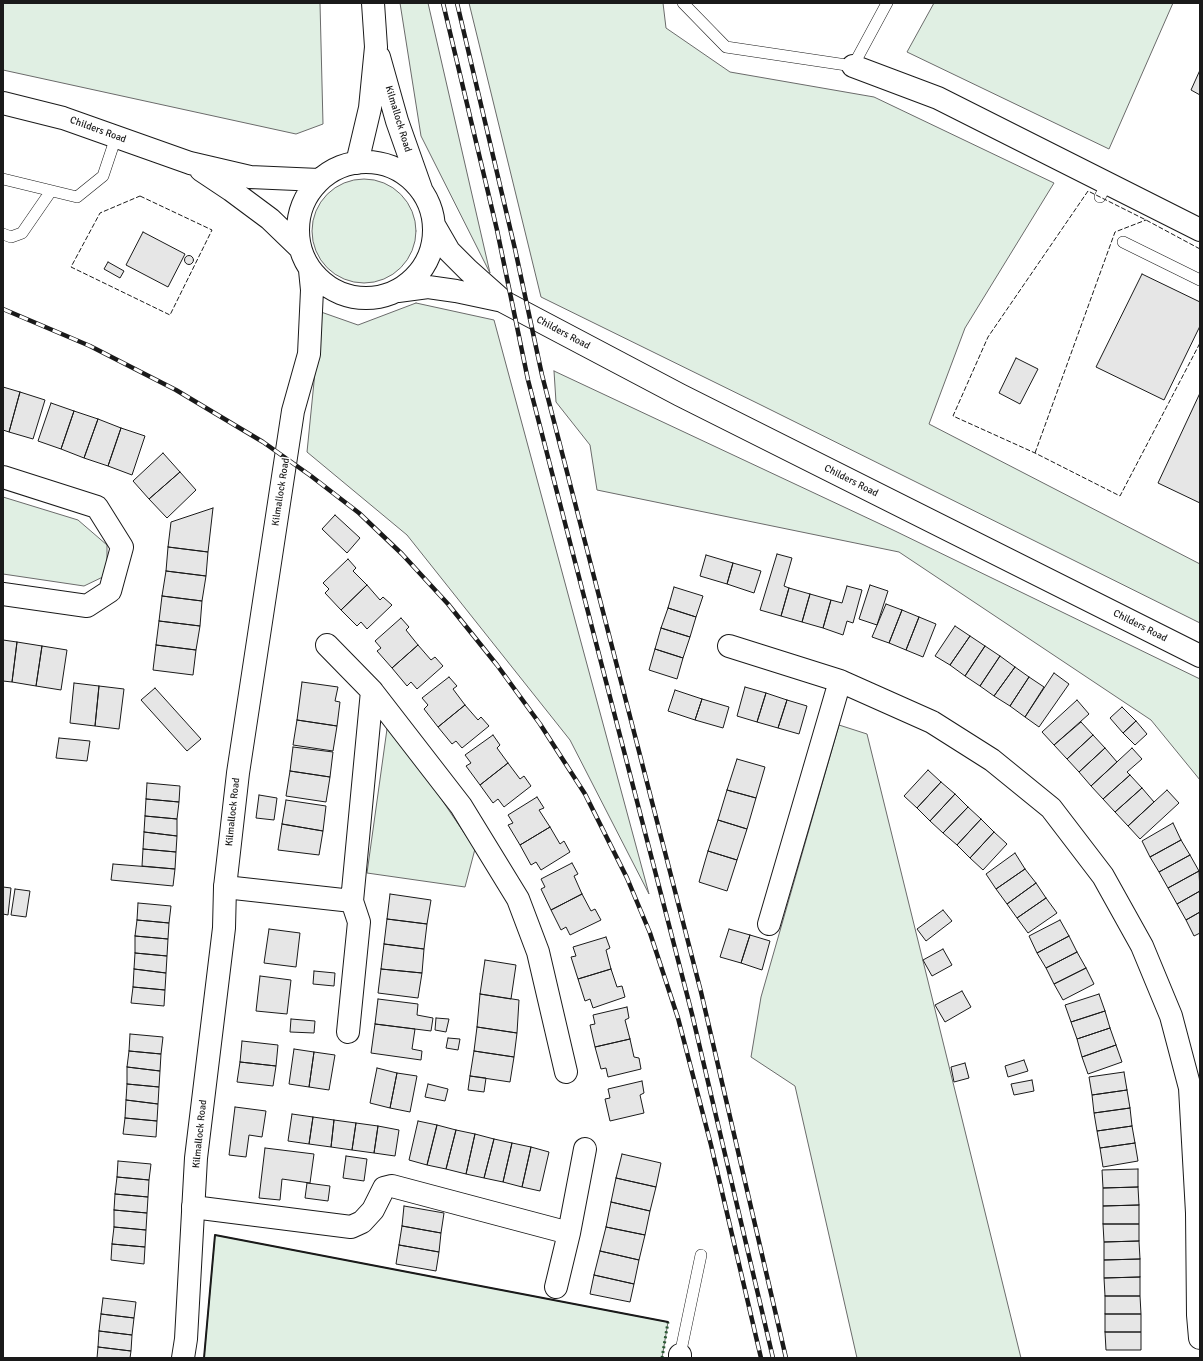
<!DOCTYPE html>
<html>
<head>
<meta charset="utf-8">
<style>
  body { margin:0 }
  #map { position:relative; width:1203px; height:1361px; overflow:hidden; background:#fff; font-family:Signika,sans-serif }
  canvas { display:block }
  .frame { position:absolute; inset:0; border:4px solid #1a1a1a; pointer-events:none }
</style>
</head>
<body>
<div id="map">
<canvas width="1203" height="1361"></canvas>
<div class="frame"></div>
</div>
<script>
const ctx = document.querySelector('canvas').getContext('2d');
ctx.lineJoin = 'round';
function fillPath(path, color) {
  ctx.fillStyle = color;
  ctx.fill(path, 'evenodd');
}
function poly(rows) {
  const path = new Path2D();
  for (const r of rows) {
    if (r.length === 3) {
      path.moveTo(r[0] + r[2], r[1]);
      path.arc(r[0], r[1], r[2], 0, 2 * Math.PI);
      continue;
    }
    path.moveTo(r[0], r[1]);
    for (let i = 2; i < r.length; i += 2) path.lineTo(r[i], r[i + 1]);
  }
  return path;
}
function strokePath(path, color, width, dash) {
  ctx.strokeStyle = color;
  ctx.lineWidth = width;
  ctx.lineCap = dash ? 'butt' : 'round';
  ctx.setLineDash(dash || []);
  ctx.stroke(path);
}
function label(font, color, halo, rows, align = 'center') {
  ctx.font = font + ' Signika,sans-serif';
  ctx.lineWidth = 3;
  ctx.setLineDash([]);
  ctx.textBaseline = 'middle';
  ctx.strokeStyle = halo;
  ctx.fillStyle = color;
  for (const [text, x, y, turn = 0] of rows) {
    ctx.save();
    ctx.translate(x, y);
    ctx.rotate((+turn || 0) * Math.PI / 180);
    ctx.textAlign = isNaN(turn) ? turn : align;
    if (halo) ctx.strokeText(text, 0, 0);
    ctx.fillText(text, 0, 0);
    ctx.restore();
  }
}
const green = poly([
  [3,3,320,3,323,124,296,134,3,70,3,3],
  [400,3,428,3,490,273,421,136,400,3],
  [469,3,663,3,666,28,730,72,874,97,1054,183,965,328,929,424,1200,564,1200,623,761,405,541,297,469,3],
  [934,3,1173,3,1109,149,907,52,934,3],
  [364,231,52],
  [416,303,494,320,649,894,570,740,407,535,307,452,321,312,358,325,416,303],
  [554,371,893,530,1200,679,1200,780,1151,720,899,552,597,490,590,445,556,402,554,371],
  [3,497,78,520,107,545,107,575,84,586,3,574,3,497],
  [839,725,867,734,1021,1358,857,1358,795,1086,751,1057,761,997,839,725],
  [387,729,415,760,475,849,465,887,367,873,387,729],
  [215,1235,668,1322,662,1358,204,1358,215,1235]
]);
fillPath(green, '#e0efe3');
strokePath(green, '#6a6a6a', 1);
const building = poly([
  [1200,70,1200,95,1191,90,1200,70],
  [143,232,185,254,168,287,126,265,143,232],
  [189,260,4.5],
  [108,262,124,271,120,278,104,269,108,262],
  [1142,274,1200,302,1200,326,1164,400,1096,367,1142,274],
  [1016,358,1038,369,1020,404,999,393,1016,358],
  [3,387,20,392,9,432,3,430,3,387],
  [20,392,45,400,33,439,9,432,20,392],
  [1200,393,1200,503,1158,483,1200,393],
  [51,403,74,411,61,449,38,441,51,403],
  [74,411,98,419,84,458,61,449,74,411],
  [98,419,121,428,108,466,84,458,98,419],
  [121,428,145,436,132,475,108,466,121,428],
  [163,453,180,472,149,499,133,481,163,453],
  [180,472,196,490,167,518,149,499,180,472],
  [213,508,208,552,168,547,171,522,213,508],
  [335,515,360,538,347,553,322,529,335,515],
  [168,547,208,552,206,576,166,571,168,547],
  [777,554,792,558,784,586,789,588,781,616,760,610,777,554],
  [706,555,733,563,727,584,700,576,706,555],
  [348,559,356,568,353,571,367,585,341,610,325,593,329,589,323,583,348,559],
  [733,563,761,571,754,593,727,584,733,563],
  [166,571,206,576,202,601,162,596,166,571],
  [367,585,380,600,383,597,392,605,367,629,361,622,357,626,341,610,367,585],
  [870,585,888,591,877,625,859,619,870,585],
  [847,586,862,590,853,623,847,621,843,635,823,628,831,600,842,603,847,586],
  [674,587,703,596,696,617,668,608,674,587],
  [789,588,810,594,802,622,781,616,789,588],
  [810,594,831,600,823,628,802,622,810,594],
  [162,596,202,601,200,626,159,621,162,596],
  [886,604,902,610,889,643,872,637,886,604],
  [668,608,696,617,690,637,661,628,668,608],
  [902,610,919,617,906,650,889,643,902,610],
  [919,617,936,624,923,657,906,650,919,617],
  [401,618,409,627,406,630,418,645,392,668,377,651,381,648,375,641,401,618],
  [159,621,200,626,196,650,156,645,159,621],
  [955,626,970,636,950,665,935,656,955,626],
  [661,628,690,637,683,658,655,649,661,628],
  [970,636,985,646,965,676,950,665,970,636],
  [3,640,17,642,12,682,3,681,3,640],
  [17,642,42,646,36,686,12,682,17,642],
  [156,645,196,650,193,675,153,670,156,645],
  [418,645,431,660,435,657,443,666,417,689,411,682,407,686,392,668,418,645],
  [42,646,67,650,61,690,36,686,42,646],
  [985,646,1000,656,980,686,965,676,985,646],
  [655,649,683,658,677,679,649,670,655,649],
  [1000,656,1015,667,994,696,980,686,1000,656],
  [1015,667,1029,677,1010,706,994,696,1015,667],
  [1054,673,1069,684,1039,727,1025,717,1054,673],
  [449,677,457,686,453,689,465,705,438,727,424,709,428,705,422,698,449,677],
  [1029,677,1044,687,1025,717,1010,706,1029,677],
  [302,682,338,687,335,701,340,702,337,726,297,720,302,682],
  [74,683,99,686,95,726,70,723,74,683],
  [99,686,124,689,119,729,95,726,99,686],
  [745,687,766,693,757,722,737,716,745,687],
  [155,688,201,739,187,751,141,700,155,688],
  [675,690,702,699,695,720,668,711,675,690],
  [766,693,787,700,778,728,757,722,766,693],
  [702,699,729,707,723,728,695,720,702,699],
  [787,700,807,706,799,734,778,728,787,700],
  [1077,700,1089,714,1054,745,1042,732,1077,700],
  [465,705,478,720,481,717,489,726,462,748,456,741,452,744,438,727,465,705],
  [1122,707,1136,721,1123,733,1110,718,1122,707],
  [297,720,337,726,333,751,293,745,297,720],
  [1136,721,1147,734,1135,745,1123,733,1136,721],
  [1081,722,1093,735,1067,759,1054,745,1081,722],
  [493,735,500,745,497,748,508,763,480,785,466,766,471,763,465,755,493,735],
  [1093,735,1105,748,1079,772,1067,759,1093,735],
  [59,738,90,741,87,761,56,758,59,738],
  [293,747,333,752,330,777,290,771,293,747],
  [1105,748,1117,762,1091,786,1079,772,1105,748],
  [1132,748,1142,759,1127,772,1130,775,1103,799,1091,786,1132,748],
  [737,759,765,767,756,798,727,790,737,759],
  [508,763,520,779,524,776,531,786,504,807,498,799,493,803,480,785,508,763],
  [928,770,941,782,917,808,904,796,928,770],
  [290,771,330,777,326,802,286,796,290,771],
  [1130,775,1142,788,1115,812,1103,799,1130,775],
  [941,782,955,794,930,821,917,808,941,782],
  [147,783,180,786,179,802,146,799,147,783],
  [1142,788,1154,802,1128,826,1115,812,1142,788],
  [727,790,756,798,747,829,718,820,727,790],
  [1167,790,1179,803,1140,839,1128,826,1167,790],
  [955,794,968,807,943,833,930,821,955,794],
  [259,795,277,798,274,820,256,818,259,795],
  [537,797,544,808,539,810,550,827,520,845,508,825,513,823,508,815,537,797],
  [146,799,179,802,177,819,145,816,146,799],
  [286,800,326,806,323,831,282,824,286,800],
  [968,807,981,819,957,845,943,833,968,807],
  [145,816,177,819,177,836,144,832,145,816],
  [981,819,994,832,970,858,957,845,981,819],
  [718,820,747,829,737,860,708,851,718,820],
  [1173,823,1181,840,1150,857,1142,841,1173,823],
  [282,824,323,831,319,855,278,850,282,824],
  [550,827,560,844,564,841,570,852,541,870,536,862,531,865,520,845,550,827],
  [144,832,177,836,176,852,143,849,144,832],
  [994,832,1007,844,983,870,970,858,994,832],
  [1181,840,1190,855,1159,872,1150,857,1181,840],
  [143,849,176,852,175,869,142,866,143,849],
  [708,851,737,860,727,891,699,882,708,851],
  [1015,853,1025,869,996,889,986,874,1015,853],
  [1190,855,1199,871,1168,888,1159,872,1190,855],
  [572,863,578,874,574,876,582,894,551,910,541,889,545,887,541,879,572,863],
  [113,864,175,869,173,886,111,880,113,864],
  [1025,869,1036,883,1007,904,996,889,1025,869],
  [1199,871,1200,891,1177,904,1168,888,1199,871],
  [1036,883,1046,898,1017,918,1007,904,1036,883],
  [3,887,11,888,8,915,3,914,3,887],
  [15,889,30,891,26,917,11,915,15,889],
  [1200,891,1200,912,1186,920,1177,904,1200,891],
  [390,894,431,900,427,924,387,919,390,894],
  [582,894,591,911,595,909,601,920,570,935,566,927,561,930,551,910,582,894],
  [1046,898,1057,913,1028,933,1017,918,1046,898],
  [138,903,171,906,169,923,137,920,138,903],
  [943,910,952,921,926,941,917,929,943,910],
  [1200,912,1200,933,1194,936,1186,920,1200,912],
  [387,919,427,924,424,949,384,944,387,919],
  [137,920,169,923,168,939,135,936,137,920],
  [1060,920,1069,936,1037,953,1029,936,1060,920],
  [269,929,300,933,296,967,264,963,269,929],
  [729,929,750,935,741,963,720,957,729,929],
  [750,935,770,941,762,970,741,963,750,935],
  [135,936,168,939,167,956,135,953,135,936],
  [1069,936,1077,952,1046,968,1037,953,1069,936],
  [606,937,610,948,606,950,611,969,578,979,571,957,576,956,573,947,606,937],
  [384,944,424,949,422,973,381,969,384,944],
  [943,949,952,965,932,976,923,960,943,949],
  [1077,952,1086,968,1054,984,1046,968,1077,952],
  [135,953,167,956,166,973,134,969,135,953],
  [485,960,516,965,511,999,480,994,485,960],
  [1086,968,1094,984,1063,1000,1054,984,1086,968],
  [134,969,166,973,165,990,133,987,134,969],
  [381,969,422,973,418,998,378,993,381,969],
  [611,969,617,987,622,986,625,997,593,1008,590,999,585,1001,578,979,611,969],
  [314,971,335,973,334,986,313,984,314,971],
  [260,976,291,980,287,1014,256,1011,260,976],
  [133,987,165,990,164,1006,131,1003,133,987],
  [962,991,971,1007,945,1022,935,1005,962,991],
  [480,994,519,1000,517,1033,477,1027,480,994],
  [1099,994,1105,1011,1071,1022,1065,1005,1099,994],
  [378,999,418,1004,417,1015,433,1018,431,1031,375,1024,378,999],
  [627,1007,629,1018,625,1020,630,1039,595,1047,590,1025,595,1024,593,1015,627,1007],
  [1105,1011,1110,1028,1077,1039,1071,1022,1105,1011],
  [436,1018,449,1019,446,1032,435,1030,436,1018],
  [291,1019,315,1021,314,1033,290,1032,291,1019],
  [375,1024,415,1029,412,1049,422,1051,421,1060,371,1053,375,1024],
  [477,1027,517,1033,514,1057,474,1051,477,1027],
  [1110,1028,1116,1045,1082,1057,1077,1039,1110,1028],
  [130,1034,163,1037,161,1054,129,1051,130,1034],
  [448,1038,460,1039,458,1050,446,1048,448,1038],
  [630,1039,634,1057,639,1058,641,1069,608,1077,606,1068,601,1069,595,1047,630,1039],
  [242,1041,278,1045,276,1066,240,1062,242,1041],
  [1116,1045,1122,1062,1088,1074,1082,1057,1116,1045],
  [294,1049,314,1052,309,1087,289,1084,294,1049],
  [129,1051,161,1054,160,1071,127,1067,129,1051],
  [474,1051,514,1057,510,1082,470,1076,474,1051],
  [314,1052,335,1055,329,1090,309,1087,314,1052],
  [1024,1060,1028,1071,1008,1077,1005,1066,1024,1060],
  [240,1062,276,1066,273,1086,237,1082,240,1062],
  [965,1063,969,1078,954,1082,951,1067,965,1063],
  [127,1067,160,1071,159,1087,127,1084,127,1067],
  [377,1068,397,1073,390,1108,370,1103,377,1068],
  [1124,1072,1127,1090,1092,1095,1089,1077,1124,1072],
  [397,1073,417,1076,410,1112,390,1108,397,1073],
  [470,1076,486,1078,484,1092,468,1090,470,1076],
  [1032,1080,1034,1091,1014,1095,1011,1084,1032,1080],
  [642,1081,644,1093,640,1095,644,1113,610,1121,605,1099,610,1098,608,1089,642,1081],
  [127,1084,159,1087,158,1104,126,1100,127,1084],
  [428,1084,448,1089,445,1101,425,1097,428,1084],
  [1127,1090,1130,1108,1094,1113,1092,1095,1127,1090],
  [126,1100,158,1104,157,1121,125,1118,126,1100],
  [235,1107,266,1111,262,1137,249,1135,246,1157,229,1155,235,1107],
  [1130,1108,1132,1126,1097,1131,1094,1113,1130,1108],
  [292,1114,313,1117,309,1144,288,1141,292,1114],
  [313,1117,334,1120,331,1147,309,1144,313,1117],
  [125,1118,157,1121,156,1137,123,1134,125,1118],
  [334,1120,356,1123,352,1150,331,1147,334,1120],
  [418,1121,437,1125,427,1165,409,1160,418,1121],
  [356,1123,378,1126,374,1153,352,1150,356,1123],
  [437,1125,456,1130,446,1169,427,1165,437,1125],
  [378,1126,399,1130,395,1156,374,1153,378,1126],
  [1132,1126,1135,1143,1100,1148,1097,1131,1132,1126],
  [456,1130,475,1134,466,1174,446,1169,456,1130],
  [475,1134,494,1139,484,1178,466,1174,475,1134],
  [494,1139,512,1143,503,1182,484,1178,494,1139],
  [512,1143,531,1147,522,1187,503,1182,512,1143],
  [1135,1143,1138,1161,1103,1167,1100,1148,1135,1143],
  [531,1147,549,1152,540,1191,522,1187,531,1147],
  [265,1148,314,1154,310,1183,282,1179,280,1200,259,1198,265,1148],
  [622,1154,661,1163,656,1187,616,1178,622,1154],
  [346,1156,367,1159,364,1181,343,1178,346,1156],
  [118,1161,151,1164,149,1180,117,1177,118,1161],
  [1138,1169,1138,1187,1103,1188,1102,1170,1138,1169],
  [117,1177,149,1180,148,1197,115,1194,117,1177],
  [616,1178,656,1187,650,1211,611,1202,616,1178],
  [307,1183,330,1186,328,1201,305,1198,307,1183],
  [1138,1187,1139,1205,1103,1206,1103,1188,1138,1187],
  [115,1194,148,1197,147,1213,114,1210,115,1194],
  [611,1202,650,1211,645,1235,606,1227,611,1202],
  [1139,1205,1139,1224,1103,1224,1103,1206,1139,1205],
  [404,1206,444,1213,441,1233,402,1226,404,1206],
  [114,1210,147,1213,146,1230,114,1227,114,1210],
  [1103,1224,1139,1224,1139,1241,1104,1242,1103,1224],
  [402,1226,441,1233,439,1252,399,1245,402,1226],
  [114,1227,146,1230,145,1247,112,1244,114,1227],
  [606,1227,645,1235,639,1260,600,1251,606,1227],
  [1139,1241,1140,1259,1104,1260,1104,1242,1139,1241],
  [112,1244,145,1247,144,1264,111,1260,112,1244],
  [399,1245,439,1252,436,1271,396,1264,399,1245],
  [600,1251,639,1260,634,1284,594,1275,600,1251],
  [1140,1259,1140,1277,1104,1278,1104,1260,1140,1259],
  [594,1275,634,1284,630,1302,590,1294,594,1275],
  [1140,1277,1140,1296,1105,1296,1104,1278,1140,1277],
  [1105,1296,1140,1296,1141,1314,1105,1314,1105,1296],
  [103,1298,136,1302,134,1318,101,1314,103,1298],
  [101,1314,134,1318,132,1335,99,1331,101,1314],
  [1105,1314,1141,1314,1141,1332,1105,1332,1105,1314],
  [99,1331,132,1335,131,1351,98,1347,99,1331],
  [1105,1332,1141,1332,1141,1350,1106,1350,1105,1332],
  [98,1347,131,1351,130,1358,97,1358,98,1347]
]);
fillPath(building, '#e6e6e6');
strokePath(building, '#1a1a1a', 1);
const lane = poly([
  [683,3,726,47,853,66,887,3],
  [3,179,77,197,103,176,116,137],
  [1100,197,1107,183],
  [3,234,11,237,22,233,51,191],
  [1123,242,1200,280],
  [680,1355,701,1255]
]);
const street = poly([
  [853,66,938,98,1200,230],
  [3,477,97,507,122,547,110,591,87,606,3,594],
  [327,645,372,691,352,901,359,922,348,1032],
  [729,646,840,681],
  [372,691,461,806,518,899,538,952,566,1072],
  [225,887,352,901],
  [769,924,840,681,932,722,992,760,1051,808,1103,876,1142,946,1171,1016,1190,1088,1197,1213,1198,1315,1200,1338],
  [193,1207,351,1227,362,1222,373,1210,384,1188,392,1186,569,1233],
  [556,1287,569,1233,585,1149],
  [680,1358,680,1355]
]);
const secondary = poly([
  [379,57,397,121,421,189],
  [3,103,63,118,190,163,250,177,319,180],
  [366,230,68],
  [357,163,370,108,376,47,373,3],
  [201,170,231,190,270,219,299,247],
  [434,225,449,251,468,270,504,302,680,395,1200,656],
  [398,291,428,287,456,291,503,301],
  [183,1358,186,1339,196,1158,224,928,225,887,238,773,293,411,309,354,312,290,310,270]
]);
strokePath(lane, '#1a1a1a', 12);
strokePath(street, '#1a1a1a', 24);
strokePath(secondary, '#1a1a1a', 24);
strokePath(lane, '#fff', 11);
strokePath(street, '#fff', 22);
strokePath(secondary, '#fff', 22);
const rail = poly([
  [443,3,497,230,528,380,692,1014,773,1358],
  [457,3,515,249,542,375,701,992,786,1358],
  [3,309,90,346,176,390,263,442,311,476,359,513,402,554,448,604,497,665,540,724,585,794,627,878,650,933,678,1018,711,1145,761,1358]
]);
strokePath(rail, '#1a1a1a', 4.5);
strokePath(rail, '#fff', 3, [9]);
strokePath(poly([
  [662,1358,668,1322]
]), '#2b5a34', 3, [2, 3]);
strokePath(poly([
  [140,196,212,230,170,315,71,267,100,213,140,196],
  [1200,249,1146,220,1088,191,988,337,953,416,1035,453,1120,496,1200,343],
  [1035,453,1115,232,1146,220]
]), '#1a1a1a', 1, [5, 2]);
strokePath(poly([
  [204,1358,215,1235,668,1322]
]), '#1a1a1a', 2);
label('10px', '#1a1a1a', '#fff', [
  ["Kilmallock Road",398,119,73],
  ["Childers Road",98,130,20],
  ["Childers Road",563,333,28],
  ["Childers Road",851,481,27],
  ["Kilmallock Road",281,492,-81],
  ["Childers Road",1140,626,27],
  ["Kilmallock Road",233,812,-84],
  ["Kilmallock Road",200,1134,-84]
]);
</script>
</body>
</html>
